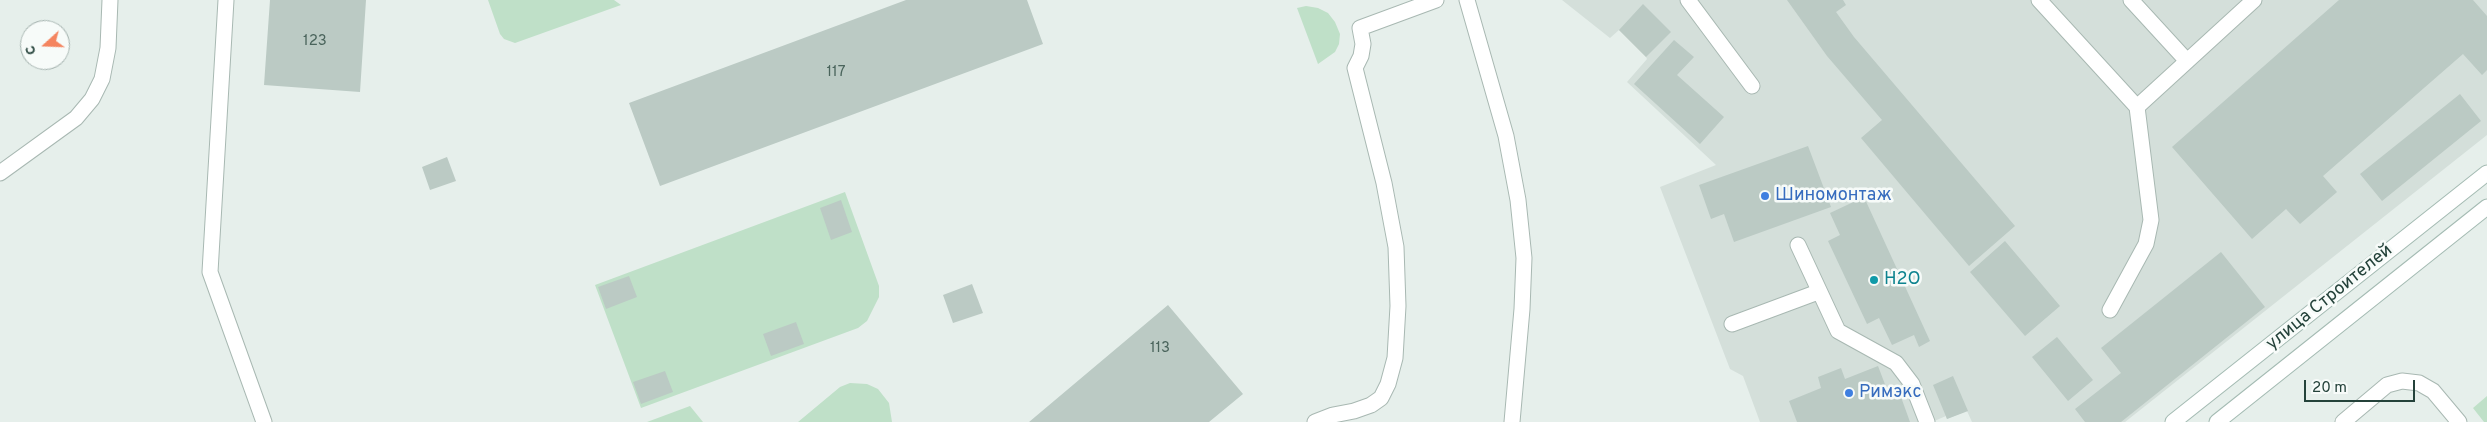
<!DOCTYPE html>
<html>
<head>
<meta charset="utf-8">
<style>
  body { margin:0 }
  #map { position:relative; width:2487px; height:422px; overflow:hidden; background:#e6efeb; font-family:Overpass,sans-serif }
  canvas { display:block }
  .north { position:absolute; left:20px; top:20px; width:50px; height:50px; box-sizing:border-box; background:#f7fbf9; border:1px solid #a3b1ad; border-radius:50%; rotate:250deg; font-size:14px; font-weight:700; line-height:20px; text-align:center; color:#24423a }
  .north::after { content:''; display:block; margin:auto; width:18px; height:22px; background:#f4845f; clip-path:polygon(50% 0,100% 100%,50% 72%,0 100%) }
  .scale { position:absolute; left:2304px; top:380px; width:111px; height:22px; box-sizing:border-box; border:2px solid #24423a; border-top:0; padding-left:6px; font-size:15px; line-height:18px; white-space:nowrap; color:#24423a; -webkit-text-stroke:4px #f7fbf9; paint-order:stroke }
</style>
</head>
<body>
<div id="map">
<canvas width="2487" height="422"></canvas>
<div class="north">С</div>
<div class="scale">20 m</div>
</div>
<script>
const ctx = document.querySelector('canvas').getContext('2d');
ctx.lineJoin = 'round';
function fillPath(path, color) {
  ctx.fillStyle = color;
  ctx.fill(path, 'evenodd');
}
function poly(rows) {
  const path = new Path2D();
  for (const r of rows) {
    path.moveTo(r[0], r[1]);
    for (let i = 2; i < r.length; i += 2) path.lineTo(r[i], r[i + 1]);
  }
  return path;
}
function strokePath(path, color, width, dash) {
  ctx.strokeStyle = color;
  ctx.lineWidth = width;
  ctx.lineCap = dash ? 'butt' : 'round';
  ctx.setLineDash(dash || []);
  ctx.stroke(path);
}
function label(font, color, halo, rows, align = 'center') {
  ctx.font = font + ' Overpass,sans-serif';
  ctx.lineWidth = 5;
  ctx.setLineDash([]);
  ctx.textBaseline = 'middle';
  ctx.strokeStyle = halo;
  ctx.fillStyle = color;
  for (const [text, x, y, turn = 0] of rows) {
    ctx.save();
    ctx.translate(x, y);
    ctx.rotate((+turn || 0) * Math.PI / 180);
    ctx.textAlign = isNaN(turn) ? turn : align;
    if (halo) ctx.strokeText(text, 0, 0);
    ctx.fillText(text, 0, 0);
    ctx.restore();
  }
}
fillPath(poly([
  [1562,0,2487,0,2487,135,2125,422,1972,422,1967,411,1947,419,1946,416,1932,422,1760,422,1743,376,1730,369,1660,187,1716,165,1627,82,1647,59,1646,57,1619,30,1610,38]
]), '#d4dfda');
fillPath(poly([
  [488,0,614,0,621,5,515,43,504,39,500,34],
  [1306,6,1318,8,1328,13,1335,22,1340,34,1339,44,1335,52,1318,64,1297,8],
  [845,192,879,286,879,297,867,321,858,328,641,408,595,285],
  [850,383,867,384,878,389,889,403,892,422,798,422,840,387],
  [2487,396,2487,422,2484,422,2473,408],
  [690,406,703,422,647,422]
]), '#bfe0c8');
fillPath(poly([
  [270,0,366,0,360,92,264,85],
  [906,0,1027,0,1043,44,660,186,629,103],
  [1787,0,1843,0,1846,5,1836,12,1854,37,2015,226,1969,266,1861,138,1882,120,1827,56],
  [2339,0,2473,0,2487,16,2487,70,2482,75,2463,54,2323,176,2337,192,2300,224,2286,209,2252,239,2172,147],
  [1643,4,1671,32,1646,57,1619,30],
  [1674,40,1694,57,1677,75,1724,117,1700,144,1634,84],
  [2460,94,2481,121,2382,201,2360,174],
  [1808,146,1831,207,1734,242,1724,214,1711,219,1699,185],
  [447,157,456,181,430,190,422,167],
  [1864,197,1930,341,1919,347,1914,335,1892,345,1879,318,1867,324,1828,241,1840,235,1830,213],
  [841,200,852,232,831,240,820,208],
  [2005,241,2060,306,2025,336,1970,272],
  [2221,252,2265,307,2121,422,2085,422,2075,409,2121,373,2101,348],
  [629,276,637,297,606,309,598,287],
  [972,284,983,313,953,323,943,295],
  [1168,305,1243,394,1209,422,1029,422],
  [796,322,804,344,771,356,763,334],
  [2057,337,2093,380,2068,401,2032,357],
  [1878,366,1891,400,1901,397,1910,422,1797,422,1789,401,1821,388,1818,377,1841,368,1845,379],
  [665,371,673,392,641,404,633,382],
  [1953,376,1968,411,1947,419,1933,385]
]), '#bbcac4');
const lane = poly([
  [226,0,210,272,264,422],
  [1688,0,1752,86],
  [2039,0,2137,107],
  [2131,0,2187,61],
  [0,173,76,118,92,99,102,79,108,48,110,0],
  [1798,245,1838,331,1896,363,1912,384,1927,422],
  [2110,310,2146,244,2151,220,2137,107,2254,0],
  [1732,324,1818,292],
  [1315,422,1333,415,1354,411,1371,405,1381,398,1388,384,1395,358,1398,306,1396,247,1384,183,1355,68,1361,56,1363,44,1360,28,1436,0],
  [2343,422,2387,385,2402,381,2419,383,2433,391,2459,422]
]);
const street = poly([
  [1467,0,1506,136,1518,200,1524,258,1522,309,1512,422]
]);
const secondary = poly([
  [2173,422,2487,173],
  [2217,422,2487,207]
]);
strokePath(lane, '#a8b8b2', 17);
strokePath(street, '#a8b8b2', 17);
strokePath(secondary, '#a4bbb3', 17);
strokePath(lane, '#fff', 15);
strokePath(street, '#fff', 15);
strokePath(secondary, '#fff', 15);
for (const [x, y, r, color] of [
  [1765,196,5,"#3f7fe0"],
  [1874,280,5,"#0f9aa8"],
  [1849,393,5,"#3f7fe0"]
]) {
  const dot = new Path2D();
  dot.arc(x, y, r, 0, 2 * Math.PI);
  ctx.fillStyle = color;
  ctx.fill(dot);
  strokePath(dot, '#f7fbf9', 2);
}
label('15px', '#4a645c', null, [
  ["123",315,42],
  ["117",836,73],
  ["113",1160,349]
]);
label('18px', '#366cbe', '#f7fbf9', [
  ["Шиномонтаж",1775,196],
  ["Римэкс",1859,393]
], 'left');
label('18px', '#0d838f', '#f7fbf9', [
  ["H2O",1884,280]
], 'left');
label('18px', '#24423a', '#f7fbf9', [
  ["улица Строителей",2330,298,-39]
]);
</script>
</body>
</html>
